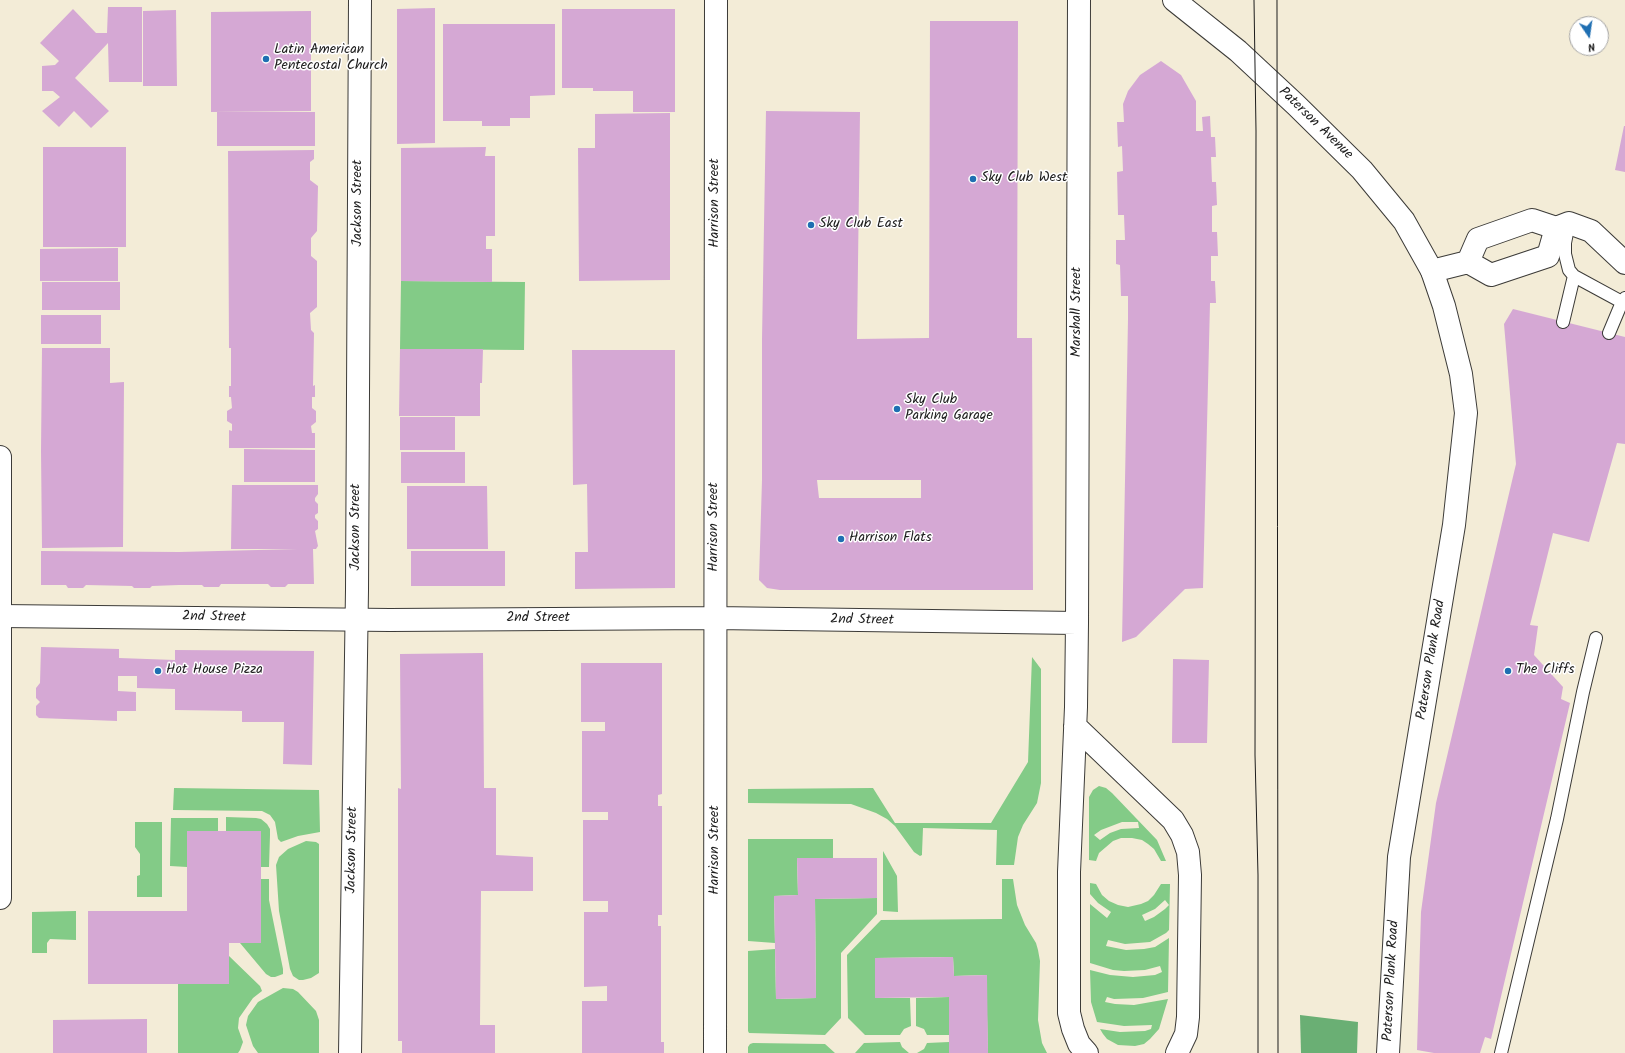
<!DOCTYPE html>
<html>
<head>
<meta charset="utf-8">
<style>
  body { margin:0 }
  #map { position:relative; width:1625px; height:1053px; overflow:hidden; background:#f3ecd7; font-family:Kalam,sans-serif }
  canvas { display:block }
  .north { position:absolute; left:1569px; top:16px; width:40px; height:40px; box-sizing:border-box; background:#fff; border:1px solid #a4a4a4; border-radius:50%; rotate:167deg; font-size:11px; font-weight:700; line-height:16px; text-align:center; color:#1c1c1c }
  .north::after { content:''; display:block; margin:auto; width:14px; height:18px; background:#1f6fb2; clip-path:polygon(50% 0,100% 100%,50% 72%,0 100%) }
</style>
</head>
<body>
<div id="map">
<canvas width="1625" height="1053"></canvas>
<div class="north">N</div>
</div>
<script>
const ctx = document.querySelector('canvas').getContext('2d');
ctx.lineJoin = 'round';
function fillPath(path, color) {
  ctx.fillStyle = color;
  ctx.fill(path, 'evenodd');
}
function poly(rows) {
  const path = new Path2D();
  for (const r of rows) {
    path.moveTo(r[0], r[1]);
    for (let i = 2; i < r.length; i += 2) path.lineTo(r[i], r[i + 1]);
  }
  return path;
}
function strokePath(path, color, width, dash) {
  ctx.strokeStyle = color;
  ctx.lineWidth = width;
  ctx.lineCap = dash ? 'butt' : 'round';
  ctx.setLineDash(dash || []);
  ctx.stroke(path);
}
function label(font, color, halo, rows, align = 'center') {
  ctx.font = font + ' Kalam,sans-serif';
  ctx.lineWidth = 3;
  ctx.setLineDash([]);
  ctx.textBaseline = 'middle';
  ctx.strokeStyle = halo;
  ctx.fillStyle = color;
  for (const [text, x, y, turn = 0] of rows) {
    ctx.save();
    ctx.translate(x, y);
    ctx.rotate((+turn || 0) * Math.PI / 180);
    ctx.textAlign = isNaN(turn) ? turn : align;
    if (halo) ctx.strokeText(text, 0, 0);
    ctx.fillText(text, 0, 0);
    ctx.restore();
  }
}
fillPath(poly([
  [401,281,525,282,524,350,400,349],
  [1032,657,1041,669,1041,783,1037,803,1023,825,1018,837,1014,865,996,865,997,830,923,828,922,853,922,855,920,856,914,852,895,826,887,819,876,813,851,804,748,803,748,789,873,788,895,823,991,823,1028,762],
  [1099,786,1106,788,1112,793,1157,840,1166,861,1161,861,1154,849,1148,844,1142,840,1132,838,1121,838,1113,841,1099,853,1096,861,1089,860,1089,797,1093,790],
  [1122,822,1138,822,1139,828,1121,829,1110,833,1100,840,1094,835,1101,830],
  [174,788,319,790,320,832,298,836,281,842,278,839,275,822,270,815,262,811,173,810],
  [226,817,256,818,261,819,267,824,270,829,270,835,269,867,261,867,261,831,226,831],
  [171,818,218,818,218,831,187,831,187,867,170,866],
  [135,822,162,822,162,897,137,897,137,876,140,875,140,854,135,847],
  [748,839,833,839,833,858,797,859,798,895,774,896,775,943,748,941],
  [306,841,316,842,319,844,319,973,311,978,303,980,299,980,293,976,290,969,279,911,276,865,279,857,288,849],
  [883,851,897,876,898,912,883,911],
  [261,879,269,879,269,900,283,969,283,974,275,977,271,977,266,974,240,943,261,943],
  [1002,879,1013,879,1017,905,1025,925,1036,943,1038,950,1040,961,1038,1020,1042,1043,1047,1053,988,1053,986,975,954,976,953,957,875,958,875,998,910,998,911,1026,904,1029,900,1035,865,1035,848,1018,847,955,881,920,1002,919],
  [1090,883,1096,884,1102,895,1109,901,1118,905,1128,907,1141,904,1148,901,1154,895,1161,884,1170,884,1169,930,1166,933,1150,942,1125,944,1108,940,1106,946,1126,950,1144,949,1155,947,1169,938,1168,992,1143,998,1114,999,1107,997,1105,1002,1115,1004,1134,1005,1168,999,1159,1029,1150,1039,1144,1044,1135,1046,1118,1045,1107,1039,1103,1034,1100,1029,1120,1032,1145,1031,1151,1029,1152,1025,1124,1026,1097,1022,1091,1002,1090,970,1110,975,1133,977,1155,975,1162,972,1160,966,1145,970,1124,971,1113,970,1090,963,1090,904,1107,918,1111,912,1098,903,1090,894],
  [1165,900,1169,905,1165,909,1154,917,1145,921,1142,915,1155,909],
  [877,898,877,914,841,953,841,1018,825,1035,749,1033,748,1031,748,951,775,949,776,999,816,998,815,899],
  [76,911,76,940,50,939,47,943,47,953,32,953,32,912],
  [229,956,260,986,262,991,253,998,239,1018,238,1028,243,1042,240,1050,238,1053,178,1053,178,984,229,984],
  [283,988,293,989,298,992,316,1011,319,1020,319,1053,258,1053,253,1046,246,1025,248,1016,258,1002],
  [949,997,949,1035,927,1035,924,1029,916,1026,916,998],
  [900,1042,902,1047,909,1053,855,1053,864,1043],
  [949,1042,949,1053,917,1053,924,1049,927,1043],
  [753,1043,825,1044,835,1053,748,1053,748,1047,750,1044]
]), '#83cb87');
fillPath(poly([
  [1300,1015,1358,1022,1357,1053,1301,1053]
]), '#6aaf74');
fillPath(poly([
  [108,7,142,7,142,82,109,82,108,43,75,78,109,111,91,128,74,111,59,127,42,111,60,97,53,91,42,91,42,66,55,65,59,61,40,43,73,9,96,33,107,33],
  [435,8,435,143,397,144,397,9],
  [562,9,675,9,675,112,633,112,633,91,593,91,593,88,562,88],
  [176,10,177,86,143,86,143,11],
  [311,11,311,111,211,112,211,12],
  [930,21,1018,21,1017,338,1032,338,1033,590,780,590,767,588,759,580,762,480,762,339,766,111,860,112,857,339,929,338],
  [817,480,921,480,921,498,819,498],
  [443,24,555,24,555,95,530,96,530,118,510,118,510,126,482,126,482,121,443,121],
  [1161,61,1181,75,1196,101,1196,131,1203,131,1202,117,1210,116,1211,137,1215,137,1216,157,1211,157,1212,182,1216,182,1217,205,1212,206,1212,232,1217,232,1218,256,1211,256,1211,281,1215,281,1216,303,1210,303,1203,588,1185,589,1136,637,1122,642,1128,319,1128,296,1121,296,1120,265,1116,264,1116,240,1125,240,1124,215,1118,215,1117,172,1123,171,1122,146,1118,147,1117,122,1124,122,1123,104,1128,91,1140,75],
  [217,112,315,112,315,146,217,146],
  [670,113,670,280,579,281,578,148,595,148,595,114],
  [1624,126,1625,126,1625,172,1615,170],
  [43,147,126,147,126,247,43,247],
  [486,147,485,156,495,156,495,236,486,236,486,249,492,249,492,282,401,281,401,148],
  [314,150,314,159,310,162,310,180,318,186,317,231,311,238,311,256,317,261,317,307,310,313,311,330,314,333,313,386,315,385,315,397,312,397,312,408,316,411,316,422,311,426,312,433,315,433,315,448,229,448,229,430,232,431,232,424,227,421,227,411,232,408,231,397,229,397,229,386,231,386,231,348,229,348,228,151],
  [118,248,118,281,40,281,40,249],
  [42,282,120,282,120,310,42,310],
  [1513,309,1625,337,1625,444,1617,443,1589,542,1553,533,1530,625,1538,626,1534,655,1563,687,1561,699,1570,703,1491,1039,1485,1037,1480,1053,1434,1053,1417,1050,1421,912,1436,803,1516,464,1504,324],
  [41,315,101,315,101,344,41,344],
  [42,348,110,348,110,383,124,382,123,547,42,548,41,451],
  [400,349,483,349,482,383,480,383,480,416,399,416],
  [572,350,675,350,675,588,575,589,575,552,588,552,587,484,573,485],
  [400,417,455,417,455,450,400,450],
  [244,449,315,450,315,482,244,482],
  [401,452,465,452,465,483,401,483],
  [232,485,318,485,318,494,315,498,315,501,318,504,318,513,315,515,315,518,318,521,318,529,315,531,318,546,316,549,313,549,314,584,288,584,285,587,271,587,268,584,221,584,219,587,204,587,202,585,179,585,152,586,150,588,134,588,132,586,86,585,83,588,68,588,66,585,41,585,41,551,179,552,297,549,231,549],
  [407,486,487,486,488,549,407,549],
  [411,551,505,551,505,586,411,586],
  [41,647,119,649,119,658,175,660,175,650,314,651,312,765,283,764,284,722,242,722,242,711,175,710,175,689,137,688,137,676,118,676,118,691,136,692,136,711,117,711,117,721,39,718,36,715,36,706,40,702,36,698,36,688,40,683],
  [483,653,484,788,496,788,496,855,533,857,533,891,481,891,480,1025,495,1025,495,1053,402,1053,402,1041,398,1041,398,788,401,789,400,654],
  [1173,659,1209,660,1207,743,1172,743],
  [581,663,662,663,662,794,658,795,658,806,662,806,662,915,658,915,658,926,661,926,661,1042,664,1042,664,1053,582,1053,582,1001,607,1001,607,986,584,987,584,912,608,912,608,901,583,901,583,820,608,820,608,812,582,812,582,731,605,731,605,722,581,722],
  [187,831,261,831,261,943,229,943,229,984,88,984,88,911,187,911],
  [797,858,877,858,877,898,815,899,816,998,776,999,774,896,798,895],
  [953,957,954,976,987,975,988,1053,949,1053,949,997,875,998,875,958],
  [147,1019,147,1053,53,1053,53,1020]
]), '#d5a8d4');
const lane = poly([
  [1569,223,1565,243,1565,254,1569,270,1574,276,1622,302,1625,298],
  [1563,322,1574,276],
  [1609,333,1622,302],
  [1501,1053,1557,819,1583,692,1596,638]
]);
const street = poly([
  [1079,0,1077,623,1076,707,1069,872,1069,1013,1073,1029,1079,1044,1087,1053],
  [1468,262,1478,239,1532,220,1556,228,1569,223,1591,231,1625,263],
  [1432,271,1468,262,1491,275,1548,256,1556,228],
  [0,616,390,620,715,618,1077,623],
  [1075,726,1173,820,1182,835,1188,852,1190,875,1188,1017,1186,1034,1177,1053],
  [715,1053,716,0]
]);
const secondary = poly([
  [1174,0,1238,51,1296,105,1362,170,1404,221,1432,271,1444,306,1461,374,1466,413,1454,525,1399,857,1388,1053],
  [0,457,0,898],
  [350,1053,357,590,360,0]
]);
strokePath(lane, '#3c3b38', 14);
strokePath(street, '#3c3b38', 24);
strokePath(secondary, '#3c3b38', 24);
strokePath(lane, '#fff', 12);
strokePath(street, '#fff', 22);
strokePath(secondary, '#fff', 22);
strokePath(poly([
  [1254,0,1256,131,1255,755,1258,875,1258,1053],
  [1277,0,1278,1053]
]), '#1c1c1c', 1);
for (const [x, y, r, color] of [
  [266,59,4,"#1f6fb2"],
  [973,179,4,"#1f6fb2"],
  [811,225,4,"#1f6fb2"],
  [897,409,4,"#1f6fb2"],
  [841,539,4,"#1f6fb2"],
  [158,671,4,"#1f6fb2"],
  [1508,671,4,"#1f6fb2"]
]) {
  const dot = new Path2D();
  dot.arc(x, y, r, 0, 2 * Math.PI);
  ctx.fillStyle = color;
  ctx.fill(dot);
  strokePath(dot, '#fff', 1.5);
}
label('14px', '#1c1c1c', '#fff', [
  ["Latin American",274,51],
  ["Pentecostal Church",274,67],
  ["Sky Club West",981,179],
  ["Sky Club East",819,225],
  ["Sky Club",905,401],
  ["Parking Garage",905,417],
  ["Harrison Flats",849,539],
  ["Hot House Pizza",166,671],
  ["The Cliffs",1516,671]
], 'left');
label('14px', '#1c1c1c', '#fff', [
  ["Paterson Avenue",1315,124,44],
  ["Jackson Street",359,203,-90],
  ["Harrison Street",716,203,-90],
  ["Marshall Street",1078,312,-90],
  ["Jackson Street",357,527,-90],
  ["Harrison Street",715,527,-90],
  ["2nd Street",214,618,1],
  ["2nd Street",538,619],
  ["2nd Street",862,621,1],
  ["Paterson Plank Road",1432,660,-81],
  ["Jackson Street",353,850,-89],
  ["Harrison Street",716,850,-90],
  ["Paterson Plank Road",1392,981,-87]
]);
</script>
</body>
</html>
